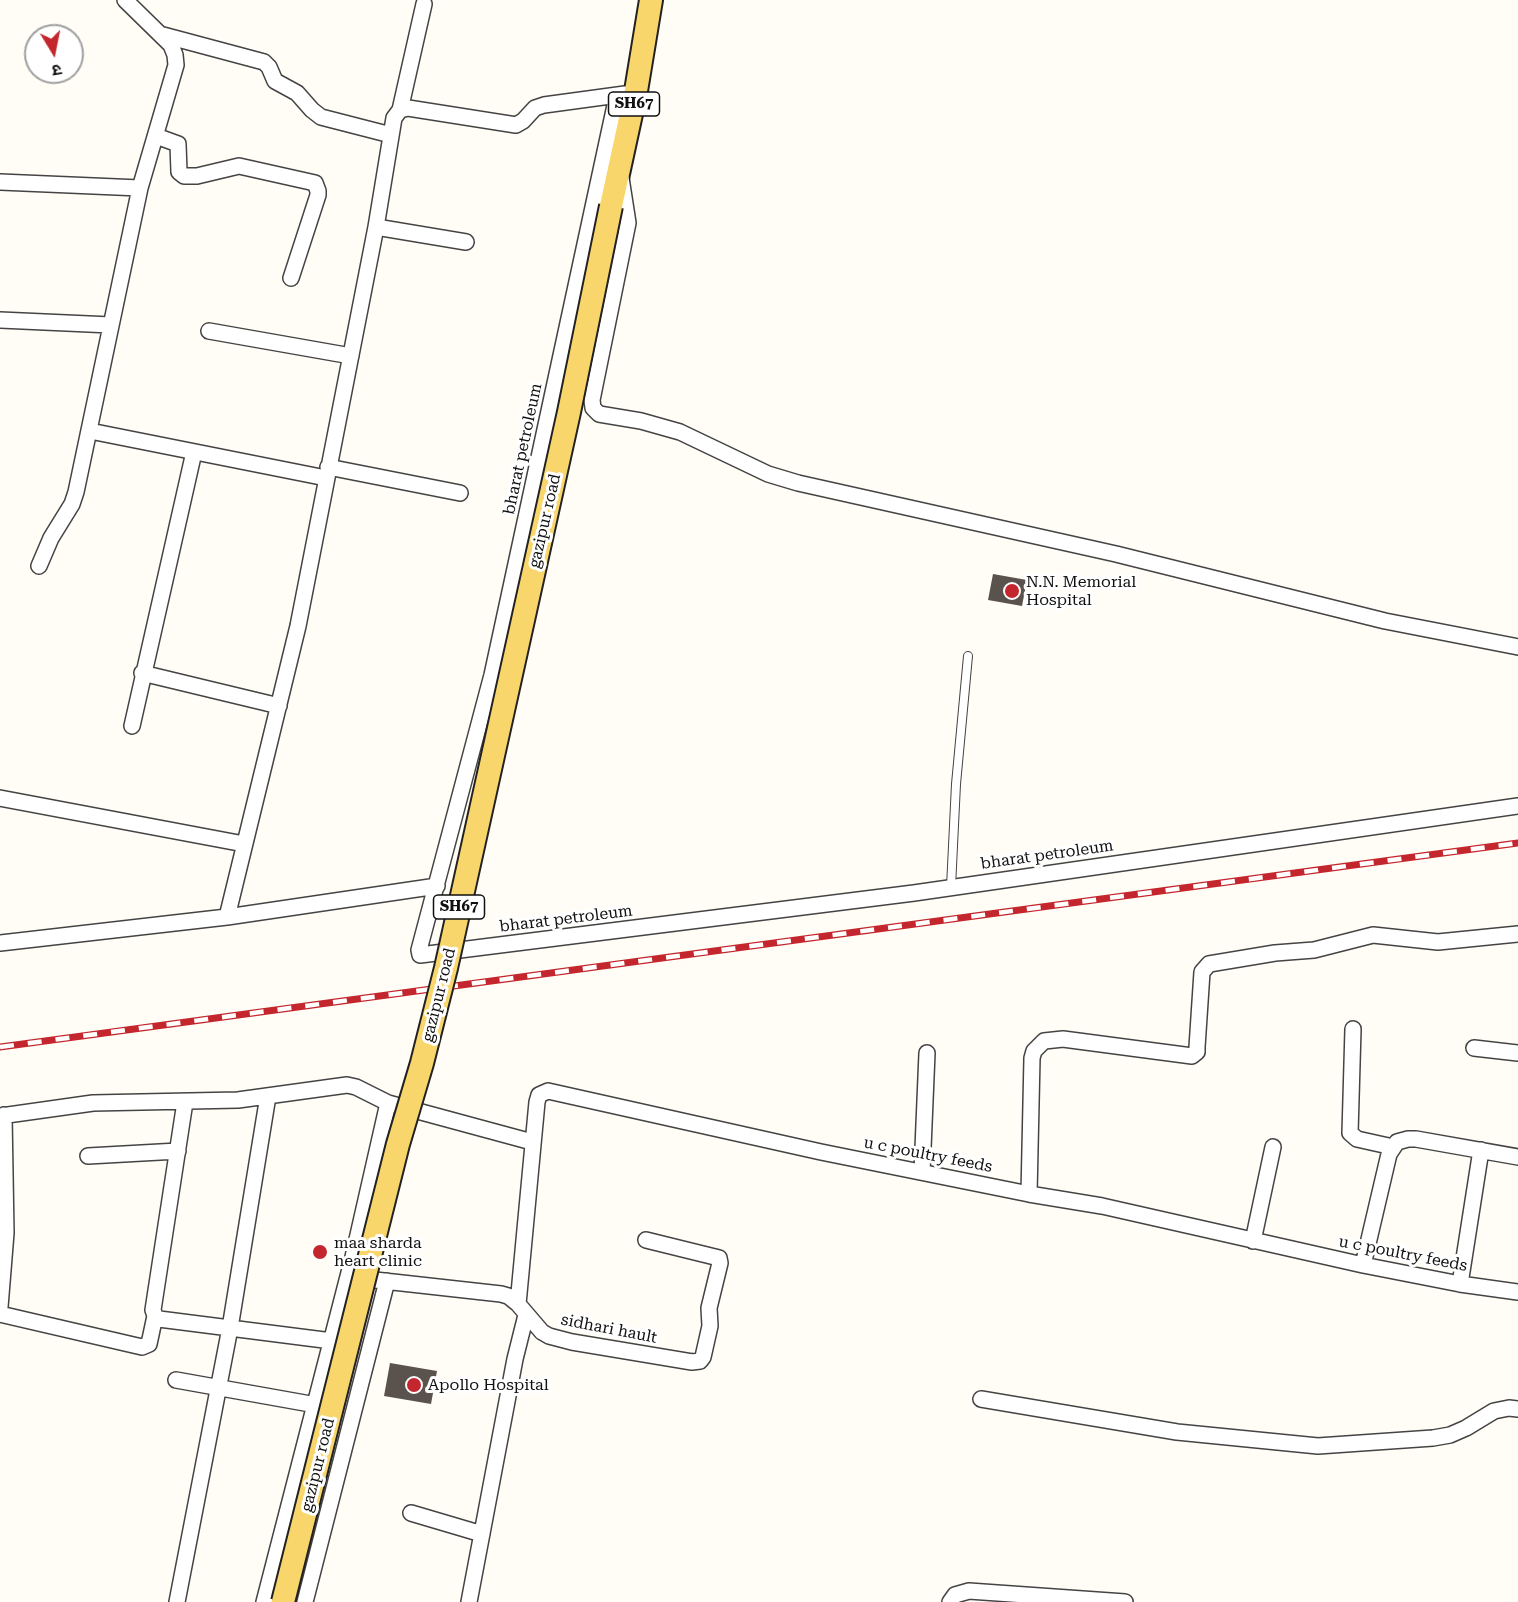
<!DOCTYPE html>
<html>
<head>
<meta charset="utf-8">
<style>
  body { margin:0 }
  #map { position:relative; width:1518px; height:1602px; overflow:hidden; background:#fffdf5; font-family:"Roboto Serif","Noto Sans Devanagari",serif }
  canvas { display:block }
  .north { position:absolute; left:24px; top:24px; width:60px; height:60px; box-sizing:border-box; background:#fff; border:2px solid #a0a0a0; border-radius:50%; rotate:170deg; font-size:16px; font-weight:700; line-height:24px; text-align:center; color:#111 }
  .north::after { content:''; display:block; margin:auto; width:21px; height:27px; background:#c4262e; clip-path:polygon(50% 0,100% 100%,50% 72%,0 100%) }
</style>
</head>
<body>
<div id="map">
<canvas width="1518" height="1602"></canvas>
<div class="north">उ</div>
</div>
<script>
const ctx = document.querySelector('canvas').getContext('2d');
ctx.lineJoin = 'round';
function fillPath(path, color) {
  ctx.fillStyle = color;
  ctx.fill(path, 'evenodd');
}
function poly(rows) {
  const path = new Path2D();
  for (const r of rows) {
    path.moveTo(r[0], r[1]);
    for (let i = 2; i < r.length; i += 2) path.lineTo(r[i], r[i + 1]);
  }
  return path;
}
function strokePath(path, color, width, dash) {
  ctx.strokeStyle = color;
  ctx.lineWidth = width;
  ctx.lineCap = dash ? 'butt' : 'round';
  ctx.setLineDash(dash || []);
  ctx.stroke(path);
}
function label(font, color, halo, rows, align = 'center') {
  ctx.font = font + ' "Roboto Serif",serif';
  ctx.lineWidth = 6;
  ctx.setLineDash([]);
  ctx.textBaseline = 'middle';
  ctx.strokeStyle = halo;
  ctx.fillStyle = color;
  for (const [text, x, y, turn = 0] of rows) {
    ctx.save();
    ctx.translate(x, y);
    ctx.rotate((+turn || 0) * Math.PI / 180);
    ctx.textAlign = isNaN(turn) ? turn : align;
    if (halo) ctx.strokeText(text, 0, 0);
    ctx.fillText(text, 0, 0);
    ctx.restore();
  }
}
fillPath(poly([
  [993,574,1027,580,1022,606,988,600],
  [390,1363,437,1371,431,1404,384,1396]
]), '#5a524d');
const lane = poly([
  [951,887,956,784,968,656]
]);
const street = poly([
  [163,35,264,62,269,67,275,81,297,93,312,110,321,117,391,135],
  [617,96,492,675,419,950,420,955,914,893,1518,806],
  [400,110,424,4],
  [156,136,178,144,179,172,184,176,197,176,239,166,315,183,318,191,318,195,291,278],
  [621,178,628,223,592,400,593,408,599,414,641,421,680,432,768,474,798,483,1116,554,1385,621,1518,647],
  [0,182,140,188],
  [376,227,466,242],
  [0,320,111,325],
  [209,331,351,356],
  [90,431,326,478],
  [328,467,460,493],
  [39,566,51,538,72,504,76,492,140,188,176,65,175,55,171,45,125,0],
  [142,673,279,706],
  [132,726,194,452],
  [0,798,244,844],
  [227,917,298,626,376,227,394,118,400,110,408,108,516,125,523,121,535,108,544,105,625,94],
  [0,943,227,917,437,886],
  [1353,1029,1350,1133,1357,1139,1393,1147],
  [1474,1048,1518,1053],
  [185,1102,153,1310,155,1316,159,1319,332,1341],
  [0,1116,93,1103,238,1100,347,1085,356,1087,388,1103,532,1142],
  [88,1156,178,1151],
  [922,1172,927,1053],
  [1029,1194,1032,1058,1034,1051,1044,1041,1063,1039,1192,1056,1197,1052,1197,1047,1202,972,1209,964,1275,953,1314,950,1373,935,1438,942,1518,934],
  [1253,1241,1273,1147],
  [1363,1265,1389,1154,1397,1142,1408,1139,1416,1139,1518,1157],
  [348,1277,501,1294,508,1296,518,1304,542,1332,549,1336,572,1342,692,1362,700,1361,703,1357,710,1326,709,1308,720,1263,719,1258,646,1240],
  [1460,1284,1481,1150],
  [518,1304,537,1102,539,1095,548,1091,821,1152,1029,1194,1102,1206,1363,1265,1460,1284,1518,1292],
  [0,1307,6,1233,4,1115],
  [0,1314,142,1347,149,1344,155,1316],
  [176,1380,316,1405],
  [981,1399,1177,1432,1318,1446,1433,1438,1450,1435,1466,1428,1494,1411,1509,1408,1518,1409],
  [411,1513,482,1534],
  [177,1602,230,1328,268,1096],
  [264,1602,353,1257,388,1103],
  [305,1602,387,1281],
  [469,1602,515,1359,526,1315],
  [950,1602,955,1595,969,1591,1125,1602]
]);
const primary = poly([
  [611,206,636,91,651,0]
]);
strokePath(lane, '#444', 10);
strokePath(street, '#444', 18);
strokePath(primary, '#222', 26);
strokePath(lane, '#fff', 8);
strokePath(street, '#fff', 15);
strokePath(primary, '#f9d66b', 22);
const rail = poly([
  [0,1047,1518,843]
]);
strokePath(rail, '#c4262e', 7);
strokePath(rail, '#fff', 4.5, [14]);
const primaryBridge = poly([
  [283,1602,398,1144,422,1063,446,968,569,412,611,206]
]);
strokePath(primaryBridge, '#222', 26, []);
strokePath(primaryBridge, '#f9d66b', 22);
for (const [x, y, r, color] of [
  [1012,591,8,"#c4262e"],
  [320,1252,8,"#c4262e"],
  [414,1385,8,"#c4262e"]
]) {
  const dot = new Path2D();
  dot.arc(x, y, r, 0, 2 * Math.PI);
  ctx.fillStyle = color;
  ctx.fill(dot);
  strokePath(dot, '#fff', 2);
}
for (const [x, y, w] of [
  [634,104,51],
  [459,907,51]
]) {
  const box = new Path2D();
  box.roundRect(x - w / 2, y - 12, w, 24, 4.5);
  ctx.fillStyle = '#fff';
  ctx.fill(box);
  strokePath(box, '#111', 1.5);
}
label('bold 15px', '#111', null, [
  ["SH67",634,104],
  ["SH67",459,907]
]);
label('16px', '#111', '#fff', [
  ["bharat petroleum",523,449,-78],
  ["gazipur road",545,521,-77],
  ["bharat petroleum",1047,855,-8],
  ["bharat petroleum",566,919,-7],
  ["gazipur road",439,995,-76],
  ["u c poultry feeds",928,1155,11],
  ["u c poultry feeds",1403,1254,11],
  ["sidhari hault",609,1329,11],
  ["gazipur road",318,1465,-76]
]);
label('16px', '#111', '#fff', [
  ["N.N. Memorial",1026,582],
  ["Hospital",1026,600],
  ["maa sharda",334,1243],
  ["heart clinic",334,1261],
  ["Apollo Hospital",428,1385]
], 'left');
</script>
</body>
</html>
